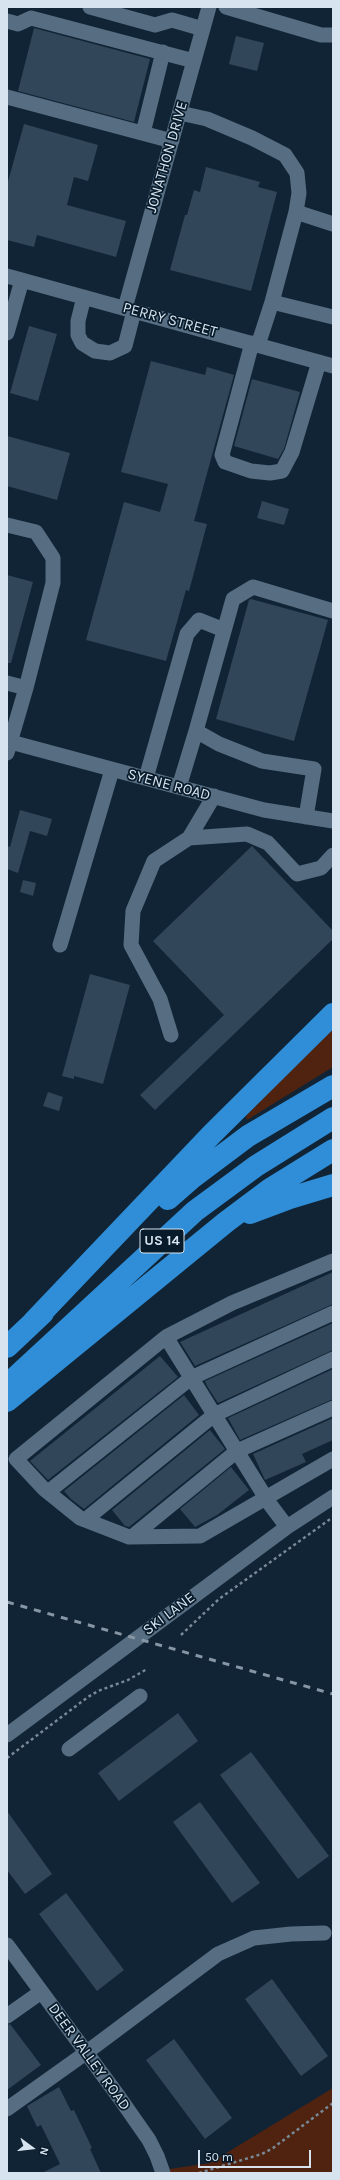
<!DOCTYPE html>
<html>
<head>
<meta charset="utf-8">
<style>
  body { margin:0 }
  #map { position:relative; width:340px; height:2180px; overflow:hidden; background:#102435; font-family:Karla,sans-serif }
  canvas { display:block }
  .frame { position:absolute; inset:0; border:8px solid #d7e4ef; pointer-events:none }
  .north { position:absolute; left:12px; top:2128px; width:40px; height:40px; -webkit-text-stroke:3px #071b2b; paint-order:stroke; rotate:105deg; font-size:11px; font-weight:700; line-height:16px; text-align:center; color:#d7e4ef }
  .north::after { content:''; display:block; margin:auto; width:14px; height:18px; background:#d7e4ef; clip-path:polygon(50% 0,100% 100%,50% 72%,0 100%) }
  .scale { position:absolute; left:198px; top:2150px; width:113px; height:18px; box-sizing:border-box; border:2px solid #d7e4ef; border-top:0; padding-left:5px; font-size:12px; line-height:14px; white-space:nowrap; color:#d7e4ef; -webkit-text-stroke:3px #071b2b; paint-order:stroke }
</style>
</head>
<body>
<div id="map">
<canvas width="340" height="2180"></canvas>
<div class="frame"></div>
<div class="north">N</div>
<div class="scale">50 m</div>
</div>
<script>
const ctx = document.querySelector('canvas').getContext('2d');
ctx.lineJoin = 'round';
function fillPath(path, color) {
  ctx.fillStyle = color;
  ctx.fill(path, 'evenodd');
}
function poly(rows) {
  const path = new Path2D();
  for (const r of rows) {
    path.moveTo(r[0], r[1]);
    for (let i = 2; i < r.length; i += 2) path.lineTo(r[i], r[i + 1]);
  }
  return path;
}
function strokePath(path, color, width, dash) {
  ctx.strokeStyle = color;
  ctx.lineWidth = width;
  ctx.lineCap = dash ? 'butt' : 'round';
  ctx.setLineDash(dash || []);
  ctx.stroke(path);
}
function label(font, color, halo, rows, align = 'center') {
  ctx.font = font + ' Karla,sans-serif';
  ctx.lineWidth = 3.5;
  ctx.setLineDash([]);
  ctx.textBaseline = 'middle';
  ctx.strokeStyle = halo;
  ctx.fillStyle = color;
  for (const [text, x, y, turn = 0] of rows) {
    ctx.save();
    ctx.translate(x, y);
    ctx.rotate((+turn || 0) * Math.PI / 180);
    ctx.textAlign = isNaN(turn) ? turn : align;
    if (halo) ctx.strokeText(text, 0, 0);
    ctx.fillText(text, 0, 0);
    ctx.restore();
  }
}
fillPath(poly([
  [333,1026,333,1067,247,1120,246,1116],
  [333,2088,333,2173,163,2173,163,2170,210,2163]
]), '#4f230f');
fillPath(poly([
  [34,28,150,59,134,122,18,91],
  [236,36,264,43,257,71,229,64],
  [24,124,98,145,88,181,74,177,67,205,126,221,116,257,37,235,34,247,7,240,7,185],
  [206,167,260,182,258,187,277,192,251,291,170,270,185,215,187,215,194,190,200,192],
  [29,326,57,334,38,401,10,393],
  [151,361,205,375,207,367,234,375,194,521,207,524,189,591,186,590,166,661,86,640,124,502,160,512,168,484,121,472],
  [252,379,300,392,284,449,278,459,234,446],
  [7,436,70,453,57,500,7,486],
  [262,501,289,509,284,525,257,518],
  [7,575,33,582,11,663,7,663],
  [251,599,328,620,294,741,216,719,249,600],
  [20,810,52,819,47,836,30,831,18,873,7,869,7,846,10,847],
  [252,846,333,931,333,939,155,1110,140,1095,224,1015,153,941],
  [23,880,36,883,33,896,20,892],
  [90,974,130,985,103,1084,74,1076,74,1079,62,1076],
  [48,1092,63,1097,59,1111,43,1106],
  [333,1272,333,1304,195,1366,182,1345,180,1342],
  [333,1323,333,1350,218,1403,207,1386,205,1381],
  [160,1356,178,1377,48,1480,30,1461],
  [333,1369,333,1399,240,1440,228,1418],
  [184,1395,199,1415,84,1509,71,1499,64,1491],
  [333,1418,333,1440,302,1454,306,1462,265,1480,253,1454],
  [210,1430,225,1449,129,1527,125,1526,112,1510],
  [231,1467,249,1490,217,1515,195,1527,180,1509],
  [178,1713,198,1741,119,1801,98,1773],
  [251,1752,329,1856,298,1879,220,1775],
  [200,1802,260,1883,232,1903,173,1822],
  [7,1811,52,1874,25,1894,7,1870],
  [66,1893,124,1970,97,1991,39,1914],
  [272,1979,328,2056,301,2076,245,1999],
  [10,2024,41,2065,7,2090,7,2025],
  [174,2039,232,2118,205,2139,146,2060],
  [59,2087,71,2111,74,2110,92,2148,90,2149,101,2173,42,2173,60,2164,41,2125,37,2127,27,2106]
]), '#314658');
strokePath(poly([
  [181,1635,219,1599,333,1517],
  [7,1758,88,1697,98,1691,128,1680,147,1669],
  [199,2173,262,2154,273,2148,333,2103]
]), '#788997', 2.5, [3, 3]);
strokePath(poly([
  [90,7,155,25,172,20,203,29],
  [226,7,321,35,333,35],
  [7,21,18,24,31,18,194,61],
  [7,97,172,141],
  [180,113,207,119,252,138,285,155,297,173,299,193,296,212,272,302],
  [143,133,163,52],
  [296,212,333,224],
  [7,276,333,366],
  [84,297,78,321,78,335,82,343,95,351,110,353,125,346,134,311],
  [125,308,209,7],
  [7,333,22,280],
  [252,343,222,455,225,462,251,471,270,473,282,471,292,452,319,362],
  [258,345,272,302,333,317],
  [7,525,36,532,53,558,53,583,26,688],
  [7,683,26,688,7,753],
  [196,731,233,599,253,587,333,611],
  [7,741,264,810,333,821],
  [146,778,187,634,199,620,224,630],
  [179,787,196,731,219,744,262,761,314,769,306,817],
  [189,838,247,834,268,843,297,874,321,868,333,855],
  [60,945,112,770],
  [171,1035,160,999,131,945,133,911,154,861,189,838,214,796],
  [166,1337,16,1459,44,1489,80,1518,129,1537,200,1536,333,1459],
  [48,1492,191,1378,333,1313],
  [85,1520,214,1415,333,1359],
  [287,1527,269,1503,166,1337,232,1303,333,1261],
  [133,1536,237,1451,333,1408],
  [7,1735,287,1527,333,1497],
  [69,1749,140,1696],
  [7,1945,119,2097,149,2140,157,2156,163,2173],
  [7,2016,41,1992],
  [7,2109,87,2052,218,1954,254,1938,291,1934,324,1933]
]), '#576d81', 15);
strokePath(poly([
  [168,1199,192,1178,248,1136,333,1086],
  [250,1213,290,1198,333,1185],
  [33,1322,212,1134,333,1014],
  [7,1347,43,1313],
  [7,1385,195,1211,256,1166,333,1118],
  [7,1401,226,1222,270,1189,333,1150]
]), '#2f8ed7', 22);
strokePath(poly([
  [7,1602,333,1694]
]), '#8696a4', 3, [7, 7]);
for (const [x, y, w] of [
  [162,1241,44]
]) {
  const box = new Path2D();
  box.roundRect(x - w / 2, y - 12, w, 24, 3);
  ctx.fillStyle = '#071b2b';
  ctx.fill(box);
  strokePath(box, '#d7e4ef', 1);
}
label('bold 14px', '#d7e4ef', null, [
  ["US 14",162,1241]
]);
label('15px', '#d7e4ef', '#071b2b', [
  ["JONATHON DRIVE",167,157,-74],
  ["PERRY STREET",170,320,15],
  ["SYENE ROAD",169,785,15],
  ["SKI LANE",169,1614,-37],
  ["DEER VALLEY ROAD",89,2057,54]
]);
</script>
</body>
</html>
